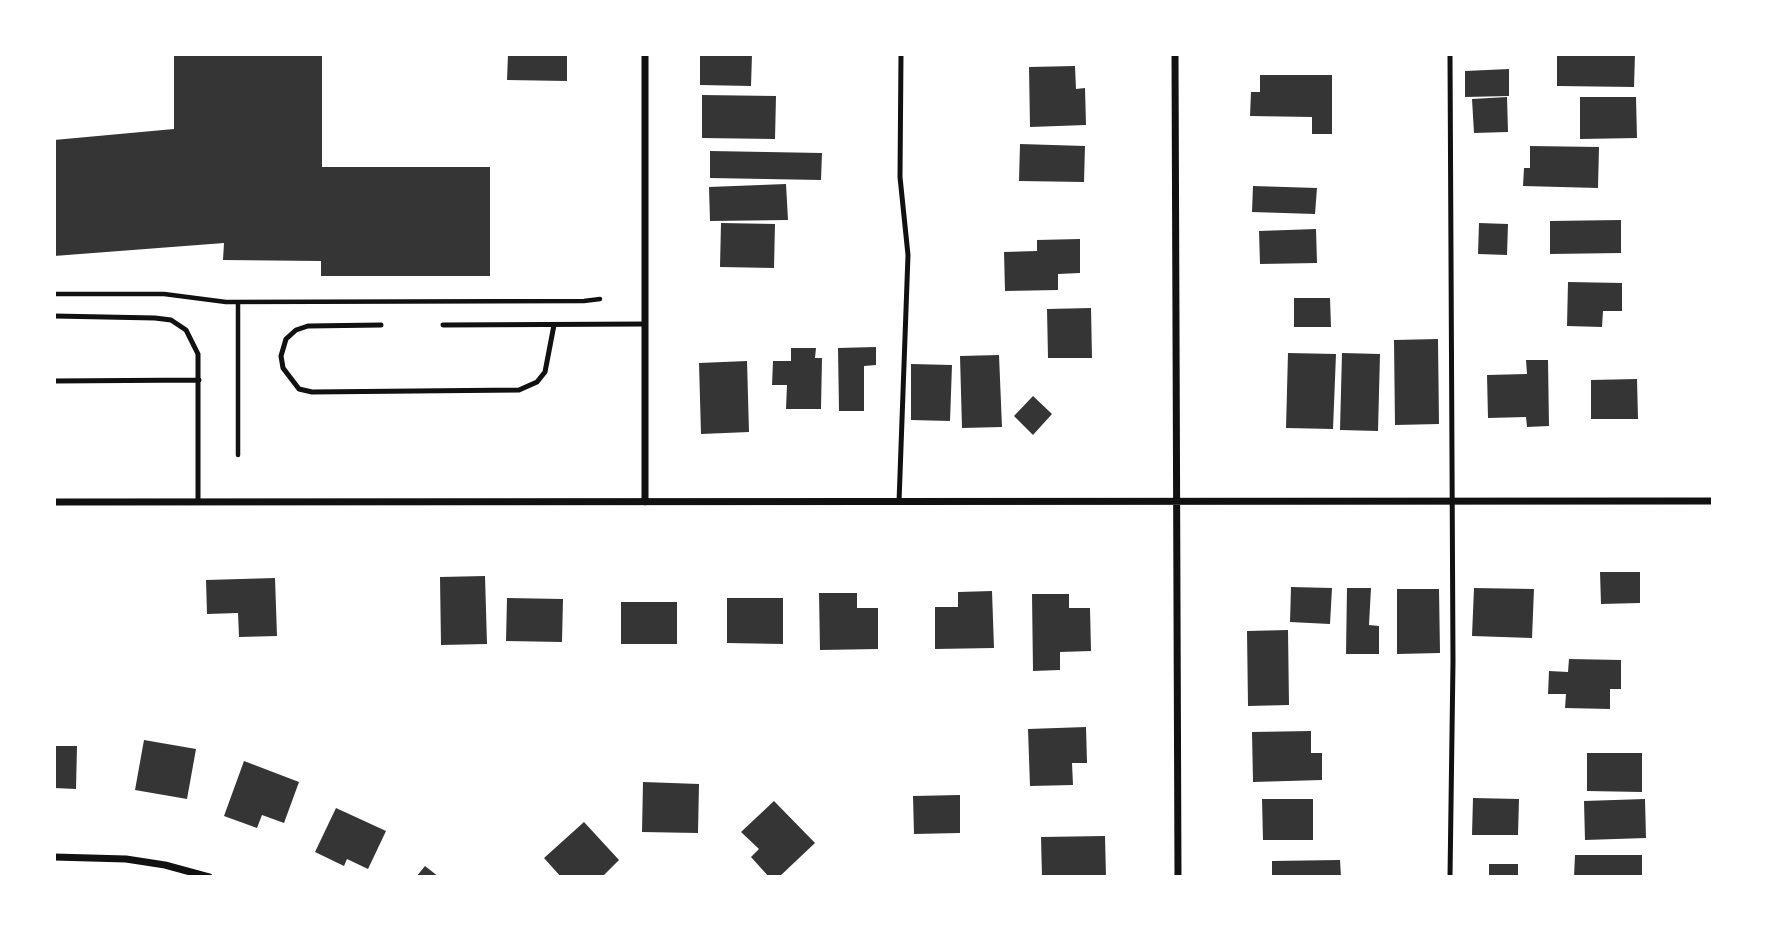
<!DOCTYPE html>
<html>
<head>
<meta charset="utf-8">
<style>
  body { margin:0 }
  #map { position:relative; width:1767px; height:931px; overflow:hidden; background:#fff; font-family:Cabin,sans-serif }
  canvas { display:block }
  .frame { position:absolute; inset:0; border:56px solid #fff; pointer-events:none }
</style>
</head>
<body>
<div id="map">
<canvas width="1767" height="931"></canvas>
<div class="frame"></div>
</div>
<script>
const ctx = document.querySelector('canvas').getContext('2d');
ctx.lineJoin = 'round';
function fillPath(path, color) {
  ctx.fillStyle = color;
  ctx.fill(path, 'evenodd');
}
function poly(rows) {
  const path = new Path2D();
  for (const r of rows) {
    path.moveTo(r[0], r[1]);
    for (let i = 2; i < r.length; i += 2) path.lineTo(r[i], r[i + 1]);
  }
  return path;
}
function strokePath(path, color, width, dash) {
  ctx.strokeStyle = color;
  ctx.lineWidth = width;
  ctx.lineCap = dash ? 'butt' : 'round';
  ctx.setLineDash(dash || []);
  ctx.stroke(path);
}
fillPath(poly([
  [174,54,322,54,322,167,490,167,490,276,321,276,321,261,223,260,224,243,54,256,54,140,174,129],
  [508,54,567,54,567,81,507,80],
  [700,54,752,54,751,86,700,85],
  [1557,54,1635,54,1634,87,1557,86],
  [1075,66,1076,89,1085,88,1086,125,1030,127,1029,67],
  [1509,69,1509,96,1465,97,1465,71],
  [1260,75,1332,75,1332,134,1312,134,1312,117,1250,116,1251,92,1260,92],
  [702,95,776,96,775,139,702,138],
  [1507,97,1508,132,1474,133,1472,99],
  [1580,97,1636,97,1637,138,1580,139],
  [1020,144,1085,146,1084,182,1019,181],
  [1530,146,1599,147,1598,188,1523,186,1524,168,1530,168],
  [710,151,822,153,821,180,710,178],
  [786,184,788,220,710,221,709,187],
  [1253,186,1317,188,1315,214,1252,212],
  [1621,220,1621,253,1550,254,1550,221],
  [721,223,775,224,774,268,720,267],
  [1479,223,1508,224,1507,255,1478,254],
  [1316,229,1317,263,1260,264,1259,231],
  [1080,239,1080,273,1058,274,1058,290,1005,291,1004,252,1037,251,1037,240],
  [1568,282,1622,283,1622,311,1603,311,1602,327,1567,326],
  [1294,298,1330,298,1331,327,1294,327],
  [1091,308,1092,358,1048,358,1047,309],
  [1438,339,1439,424,1395,425,1394,340],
  [876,347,876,365,864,366,864,411,839,411,838,348],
  [791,348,816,348,815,358,822,358,821,409,786,409,787,385,772,385,773,361,791,361],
  [1288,353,1336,354,1333,429,1286,428],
  [1342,353,1380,354,1378,431,1340,430],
  [999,355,1002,427,962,428,960,356],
  [1526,360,1548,360,1549,426,1527,427,1526,417,1488,418,1487,375,1527,374],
  [747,361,749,432,701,434,699,363],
  [911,364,952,365,950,421,911,420],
  [1637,379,1638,419,1591,419,1591,380],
  [1033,396,1052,414,1033,435,1014,416],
  [1600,572,1640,572,1640,603,1601,604],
  [485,576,487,644,441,645,440,577],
  [275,578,277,636,239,637,238,613,207,614,206,580],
  [1291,587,1332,588,1330,624,1290,622],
  [1347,588,1371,588,1369,625,1379,626,1379,654,1346,654],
  [1474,588,1534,589,1532,638,1472,636],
  [1397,589,1439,589,1440,653,1397,654],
  [992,591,994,648,935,649,935,607,958,607,958,592],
  [819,593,857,593,857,608,878,608,878,649,820,650],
  [1032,594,1069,594,1069,608,1090,608,1091,651,1060,652,1060,670,1033,671],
  [507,598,563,599,562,642,506,641],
  [727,598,783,598,783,644,727,643],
  [621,602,677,602,677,644,621,644],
  [1288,630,1289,705,1248,706,1247,631],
  [1569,659,1621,660,1621,689,1610,689,1610,709,1565,708,1566,694,1548,694,1549,671,1568,672],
  [1086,727,1087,763,1072,763,1073,785,1030,786,1028,729],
  [1311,731,1311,753,1322,753,1322,780,1253,782,1252,732],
  [144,740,196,749,187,799,135,790],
  [54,746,77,746,76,789,54,788],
  [1587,753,1642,753,1642,792,1587,791],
  [244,761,299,782,284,823,262,815,257,828,224,816],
  [643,782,699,784,698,833,642,832],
  [960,795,960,833,914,834,913,796],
  [1473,798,1519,799,1518,835,1472,835],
  [1262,799,1313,799,1313,840,1263,840],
  [1645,799,1646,838,1585,840,1584,801],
  [774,801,815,843,779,877,769,877,751,857,759,849,741,832],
  [336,808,386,831,368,869,347,859,344,866,315,852],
  [584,822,619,860,602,877,561,877,544,858],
  [1105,836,1106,877,1042,877,1041,837],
  [1575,855,1642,855,1642,877,1574,877],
  [1340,860,1341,877,1272,877,1272,861],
  [1489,864,1518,864,1518,877,1489,877],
  [425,866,439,877,416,877]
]), '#353535');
strokePath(poly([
  [54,294,164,294,226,302,584,301,600,299],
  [238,302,238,455]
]), '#111', 4.5);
strokePath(poly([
  [54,316,155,318,171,320,186,330,198,354,198,502],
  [381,325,308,326,296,330,286,339,281,356,283,368,299,389,312,392,519,390,537,382,545,372,554,325],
  [443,325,645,324],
  [54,381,199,380],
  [899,502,908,255,900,177,901,54],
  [1450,877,1453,661,1450,54]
]), '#111', 5);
strokePath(poly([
  [645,54,645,502],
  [1175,54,1178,877],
  [54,502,1713,501],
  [54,857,126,859,165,865,209,877]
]), '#111', 7);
</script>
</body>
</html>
